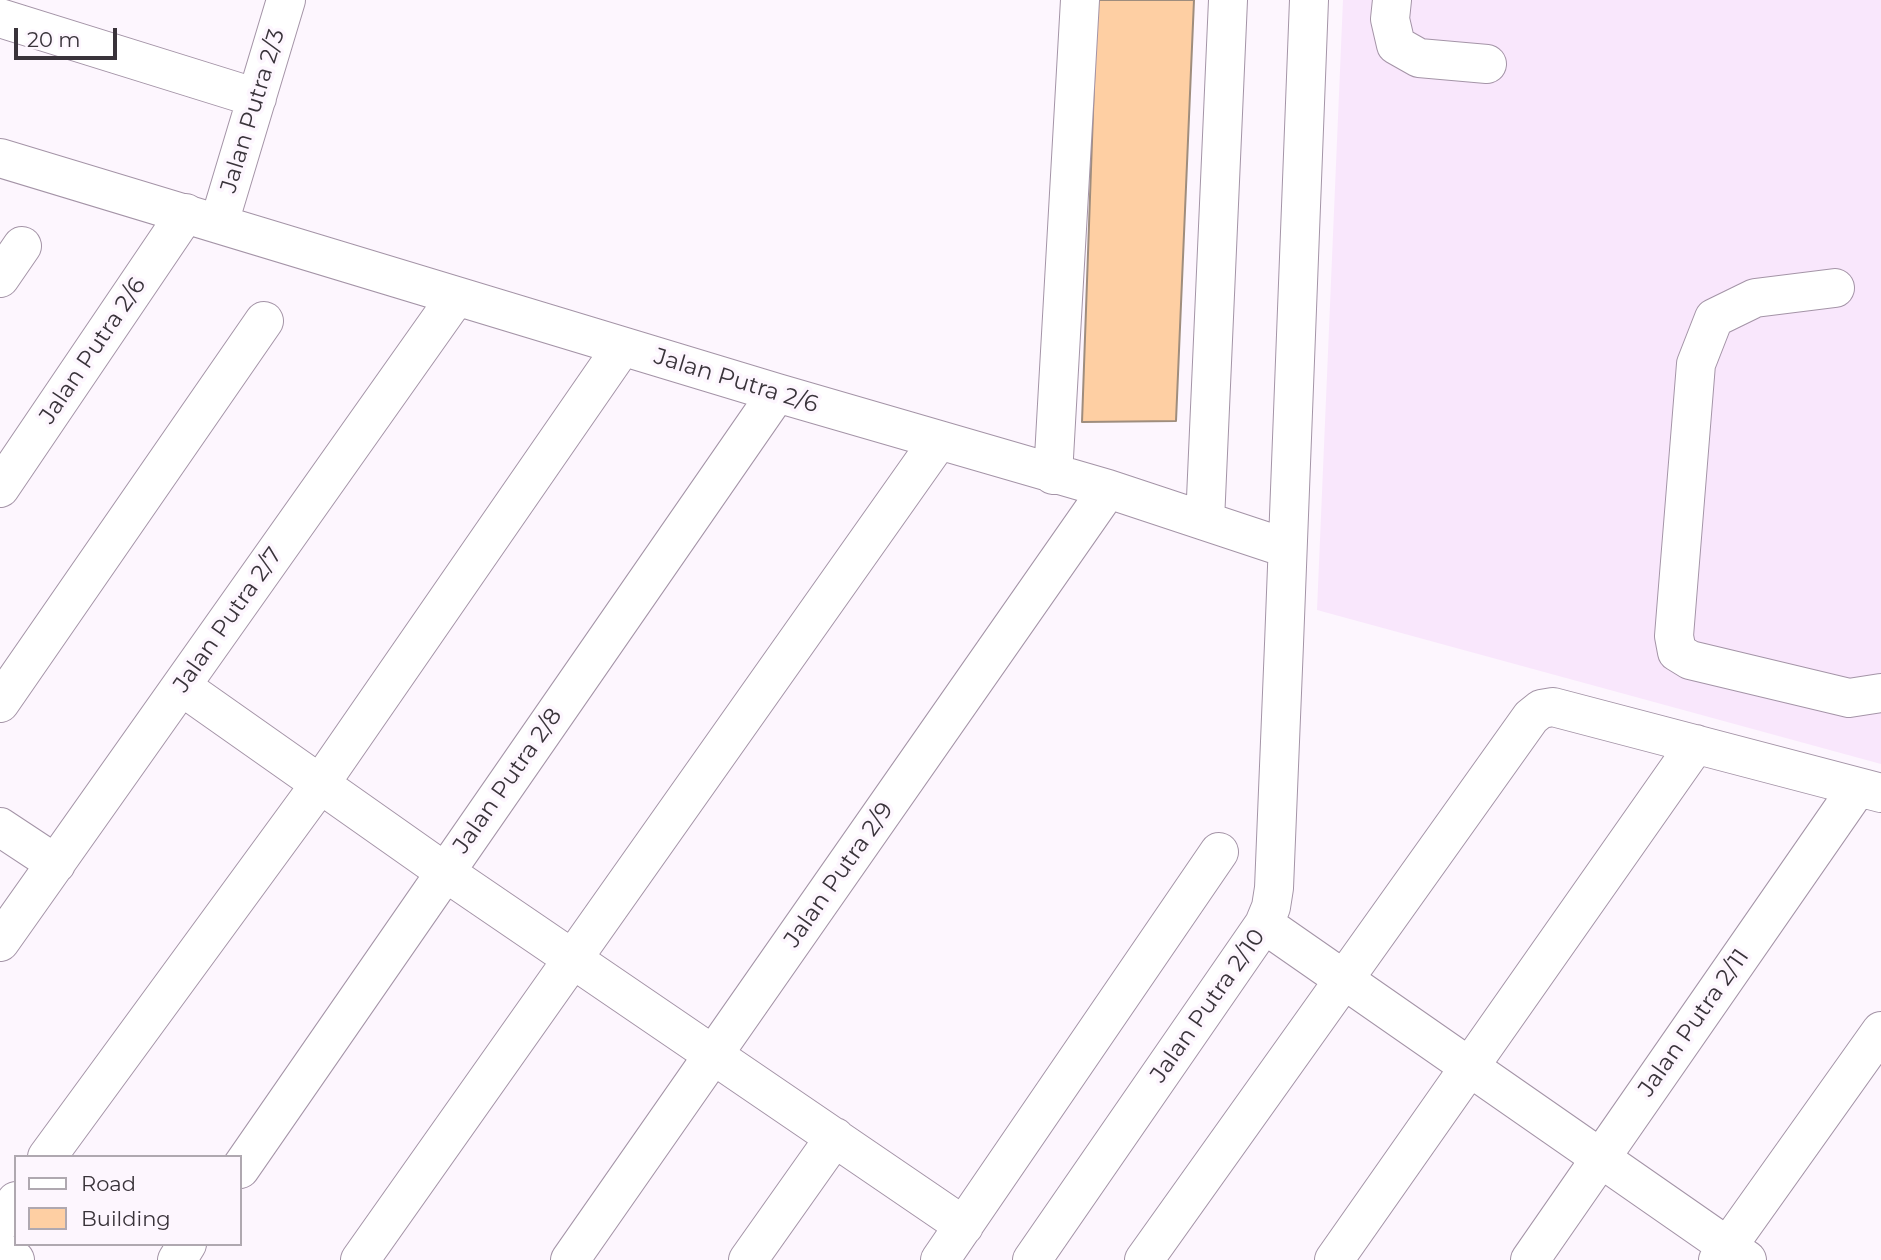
<!DOCTYPE html>
<html>
<head>
<meta charset="utf-8">
<style>
  body { margin:0 }
  #map { position:relative; width:1881px; height:1260px; overflow:hidden; background:#fdf6fe; font-family:Montserrat,sans-serif }
  canvas { display:block }
  .legend { position:absolute; left:14px; top:1155px; width:228px; height:91px; box-sizing:border-box; background:#fdf6fe; border:2px solid #afa8b0; margin:0; padding:9px 12px; list-style:none; font-size:21px; color:#39333a }
  .legend li { display:flex; align-items:center; gap:14px; height:35px }
  .legend b { width:35px; border:2px solid #afa8b0 }
  .scale { position:absolute; left:14px; top:28px; width:103px; height:32px; box-sizing:border-box; border:4px solid #39333a; border-top:0; padding-left:9px; font-size:21px; line-height:24px; white-space:nowrap; color:#39333a; -webkit-text-stroke:5px #fdf6fe; paint-order:stroke }
</style>
</head>
<body>
<div id="map">
<canvas width="1881" height="1260"></canvas>
<ul class="legend">
<li><b style="height:9px;background:#fff"></b>Road</li>
<li><b style="height:19px;background:#fecfa3"></b>Building</li>
</ul>
<div class="scale">20 m</div>
</div>
<script>
const ctx = document.querySelector('canvas').getContext('2d');
ctx.lineJoin = 'round';
function fillPath(path, color) {
  ctx.fillStyle = color;
  ctx.fill(path, 'evenodd');
}
function poly(rows) {
  const path = new Path2D();
  for (const r of rows) {
    path.moveTo(r[0], r[1]);
    for (let i = 2; i < r.length; i += 2) path.lineTo(r[i], r[i + 1]);
  }
  return path;
}
function strokePath(path, color, width, dash) {
  ctx.strokeStyle = color;
  ctx.lineWidth = width;
  ctx.lineCap = dash ? 'butt' : 'round';
  ctx.setLineDash(dash || []);
  ctx.stroke(path);
}
function label(font, color, halo, rows, align = 'center') {
  ctx.font = font + ' Montserrat,sans-serif';
  ctx.lineWidth = 7;
  ctx.setLineDash([]);
  ctx.textBaseline = 'middle';
  ctx.strokeStyle = halo;
  ctx.fillStyle = color;
  for (const [text, x, y, turn = 0] of rows) {
    ctx.save();
    ctx.translate(x, y);
    ctx.rotate((+turn || 0) * Math.PI / 180);
    ctx.textAlign = isNaN(turn) ? turn : align;
    if (halo) ctx.strokeText(text, 0, 0);
    ctx.fillText(text, 0, 0);
    ctx.restore();
  }
}
fillPath(poly([
  [1343,0,1881,0,1881,764,1317,610]
]), '#f9e7fc');
const building = poly([
  [1097,0,1194,0,1176,421,1082,422,1097,0]
]);
fillPath(building, '#fecfa3');
strokePath(building, '#9f8d7d', 2);
const minor = poly([
  [1392,0,1390,19,1396,45,1419,58,1487,64],
  [0,18,257,98],
  [0,158,777,393,1108,489,1286,548],
  [219,223,286,0],
  [0,278,22,246],
  [1835,288,1755,298,1714,318,1696,364,1674,636,1677,652,1690,660,1849,698,1881,693],
  [1053,475,1080,0],
  [0,488,186,213],
  [1205,521,1228,0],
  [181,686,445,872,964,1226],
  [0,703,264,321],
  [0,827,56,864],
  [1264,924,1747,1260],
  [0,942,456,297],
  [47,1157,320,784,622,347],
  [240,1169,777,393],
  [0,1223,16,1201],
  [0,1250,15,1260],
  [177,1260,187,1244],
  [360,1260,939,440],
  [570,1260,1108,489],
  [748,1260,835,1137],
  [940,1260,1219,852],
  [1032,1260,1264,924,1271,907,1274,888,1284,644,1309,0],
  [1144,1260,1531,717,1541,709,1553,707,1881,793],
  [1334,1260,1696,744],
  [1530,1260,1858,787],
  [1718,1260,1881,1031]
]);
strokePath(minor, '#a494a7', 40);
strokePath(minor, '#fff', 38);
label('23px', '#39333a', '#fdf6fe', [
  ["Jalan Putra 2/3",253,111,-73],
  ["Jalan Putra 2/6",93,351,-56],
  ["Jalan Putra 2/6",736,381,17],
  ["Jalan Putra 2/7",228,620,-55],
  ["Jalan Putra 2/8",508,781,-55],
  ["Jalan Putra 2/9",839,875,-55],
  ["Jalan Putra 2/10",1208,1006,-55],
  ["Jalan Putra 2/11",1694,1023,-55]
]);
</script>
</body>
</html>
